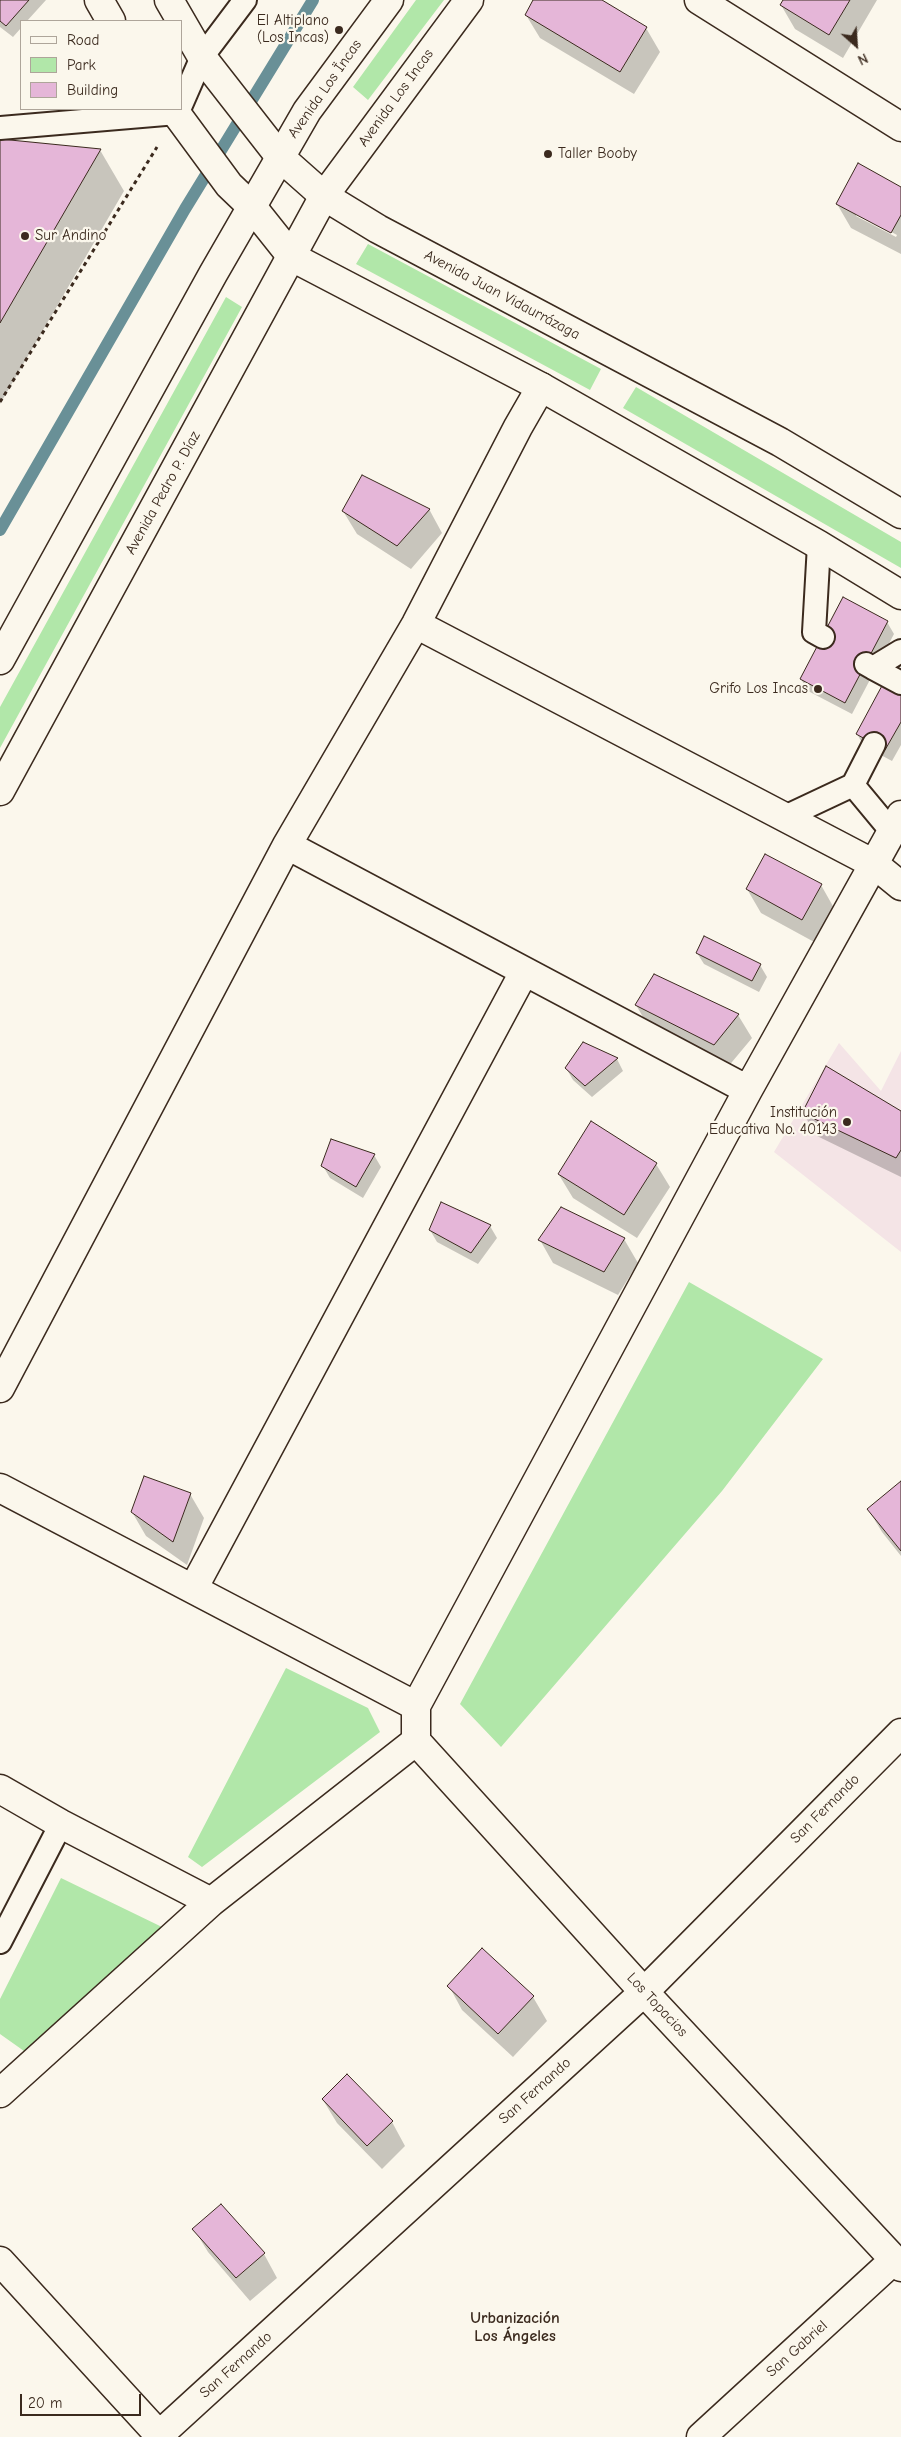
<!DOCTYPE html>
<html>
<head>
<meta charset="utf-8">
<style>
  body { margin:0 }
  #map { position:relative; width:901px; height:2437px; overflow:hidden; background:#fbf7ec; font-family:"Comic Neue",sans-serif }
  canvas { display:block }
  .legend { position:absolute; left:20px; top:20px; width:162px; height:90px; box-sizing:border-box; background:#fbf7ec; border:1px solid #aea59a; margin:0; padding:6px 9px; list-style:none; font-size:15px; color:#3b2a1e }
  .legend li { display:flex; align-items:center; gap:10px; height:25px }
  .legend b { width:25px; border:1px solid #aea59a }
  .north { position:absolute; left:831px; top:20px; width:50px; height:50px; -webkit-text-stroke:4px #fbf7ec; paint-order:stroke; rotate:154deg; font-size:14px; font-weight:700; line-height:20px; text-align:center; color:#3b2a1e }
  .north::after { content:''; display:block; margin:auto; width:18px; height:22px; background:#3b2a1e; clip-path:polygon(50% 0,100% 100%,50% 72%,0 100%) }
  .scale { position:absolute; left:20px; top:2394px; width:121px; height:22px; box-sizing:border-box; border:2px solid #3b2a1e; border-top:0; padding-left:6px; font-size:15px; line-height:18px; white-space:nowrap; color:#3b2a1e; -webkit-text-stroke:4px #fbf7ec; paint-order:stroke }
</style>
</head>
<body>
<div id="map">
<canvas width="901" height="2437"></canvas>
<ul class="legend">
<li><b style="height:6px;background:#fbf7ec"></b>Road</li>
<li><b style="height:14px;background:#b1e7a9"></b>Park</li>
<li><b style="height:14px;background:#e5b6d8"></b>Building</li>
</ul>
<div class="north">N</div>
<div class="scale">20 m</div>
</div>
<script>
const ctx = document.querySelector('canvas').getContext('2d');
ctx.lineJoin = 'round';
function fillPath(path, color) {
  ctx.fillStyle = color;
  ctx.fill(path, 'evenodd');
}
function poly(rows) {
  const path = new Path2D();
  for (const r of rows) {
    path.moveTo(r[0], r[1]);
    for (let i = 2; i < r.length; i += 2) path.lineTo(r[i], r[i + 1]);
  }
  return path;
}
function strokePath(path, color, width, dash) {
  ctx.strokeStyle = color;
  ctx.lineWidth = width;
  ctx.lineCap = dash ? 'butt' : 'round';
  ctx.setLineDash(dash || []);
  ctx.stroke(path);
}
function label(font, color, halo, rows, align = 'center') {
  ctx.font = font + ' "Comic Neue",sans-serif';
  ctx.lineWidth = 4.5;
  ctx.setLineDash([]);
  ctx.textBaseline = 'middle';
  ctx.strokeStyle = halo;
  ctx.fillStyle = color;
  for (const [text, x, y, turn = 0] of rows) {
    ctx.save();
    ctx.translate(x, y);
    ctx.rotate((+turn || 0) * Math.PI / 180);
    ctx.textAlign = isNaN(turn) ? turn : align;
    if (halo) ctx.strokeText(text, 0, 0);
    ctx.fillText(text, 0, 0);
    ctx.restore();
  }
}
fillPath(poly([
  [839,1043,881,1091,901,1051,901,1252,774,1152]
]), '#f4e4e6');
fillPath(poly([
  [416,0,444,0,368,100,353,87],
  [368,244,601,369,590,390,356,264],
  [226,297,242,307,0,748,0,707],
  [636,387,901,542,901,568,623,408],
  [689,1282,823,1359,722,1491,501,1747,460,1704],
  [286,1668,368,1708,380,1732,202,1867,188,1857],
  [61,1878,162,1927,24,2051,0,2034,0,1999]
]), '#b1e7a9');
fillPath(poly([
  [0,0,46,0,27,21,21,21,21,28,13,37,0,27],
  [535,0,599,0,646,28,660,52,634,94,540,38,526,15],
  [785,0,877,0,843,58,795,29,781,5],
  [0,140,100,150,124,191,0,404],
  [901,188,901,254,851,228,837,204],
  [856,213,897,235,896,237,856,216],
  [429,509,442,533,411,569,357,534,343,511],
  [887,622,894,634,852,714,808,691,801,679],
  [901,692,901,745,892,761,864,746,857,734],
  [821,885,834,908,816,943,761,913,747,889],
  [697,953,760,965,767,977,759,992,704,964],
  [655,975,738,1015,752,1038,727,1068,650,1029,636,1005],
  [583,1043,617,1059,623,1071,592,1097,573,1080,566,1068],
  [901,1112,901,1177,817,1136,803,1113],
  [332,1140,374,1155,381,1167,363,1198,330,1178,323,1166],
  [656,1164,670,1187,637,1238,573,1198,559,1175],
  [490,1226,497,1238,478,1264,437,1242,430,1230],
  [624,1239,638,1263,618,1295,553,1263,540,1240],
  [901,1482,901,1556,882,1532,868,1509],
  [190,1494,204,1518,187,1565,146,1536,132,1512],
  [482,1950,533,1997,547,2021,513,2057,462,2010,449,1986],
  [323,2100,392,2122,405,2146,382,2169,337,2123],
  [221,2206,264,2254,277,2278,250,2301,208,2252,194,2229]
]), '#0003');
strokePath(poly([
  [0,530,185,209,313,0]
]), '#699097', 12);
const building = poly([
  [0,0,29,0,6,26,0,21,0,0],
  [533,0,602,0,647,27,620,72,525,15,533,0],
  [783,0,850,0,829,35,780,5,783,0],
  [0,139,101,149,0,323,0,139],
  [858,163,901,187,901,215,891,233,836,204,858,163],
  [362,475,430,509,397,546,342,511,362,475],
  [843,597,888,621,845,703,800,679,843,597],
  [884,682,901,690,901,722,885,750,856,734,884,682],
  [765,854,822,884,802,920,746,889,765,854],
  [704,936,761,964,752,981,696,953,704,936],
  [654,974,739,1014,714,1045,635,1005,654,974],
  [583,1042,618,1058,585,1086,565,1068,583,1042],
  [826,1066,901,1111,901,1150,896,1158,802,1113,826,1066],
  [591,1121,657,1163,624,1215,558,1174,591,1121],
  [331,1139,375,1154,356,1187,321,1166,331,1139],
  [441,1202,491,1225,471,1253,429,1230,441,1202],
  [561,1207,625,1238,604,1272,538,1240,561,1207],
  [144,1476,191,1493,173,1542,131,1512,144,1476],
  [901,1481,901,1551,867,1509,901,1481],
  [482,1948,534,1996,498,2034,447,1986,482,1948],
  [347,2074,393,2121,367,2146,322,2099,347,2074],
  [221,2204,265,2253,236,2278,192,2229,221,2204]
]);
fillPath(building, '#e5b6d8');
strokePath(building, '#3b2a1e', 1);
const service = poly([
  [181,105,202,57,245,0],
  [0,128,177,113,179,109],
  [819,545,814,632,823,637],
  [866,664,873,668,901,651],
  [873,668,901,683],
  [874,744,853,785,892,832],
  [785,817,853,785],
  [0,1942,61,1824]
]);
const minor = poly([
  [699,0,901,127],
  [416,624,874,864,901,886],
  [287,845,748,1090],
  [0,1388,287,845,416,624,518,427,541,387],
  [0,1488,416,1706],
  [193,1589,524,972],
  [416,1741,644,1992,901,2267],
  [0,1789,61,1824,211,1902],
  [0,2093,211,1902,416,1741,416,1706,748,1090,901,815],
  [0,2261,161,2437],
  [157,2437,644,1992,901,1733],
  [701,2437,894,2260]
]);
const secondary = poly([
  [99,0,111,21],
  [169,0,202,57,280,157,324,196,378,229,780,442,901,514],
  [173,109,229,185,253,208,292,257,541,387,819,545,901,595]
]);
const primary = poly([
  [0,660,213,274,307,111,389,0],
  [0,791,324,196,469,0]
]);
strokePath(service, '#3b2a1e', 26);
strokePath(minor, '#3b2a1e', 31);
strokePath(secondary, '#3b2a1e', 31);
strokePath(primary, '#3b2a1e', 31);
strokePath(poly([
  [0,402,157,147]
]), '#3b2a1e', 3, [4, 4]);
strokePath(service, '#fbf7ec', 22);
strokePath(minor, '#fbf7ec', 28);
strokePath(secondary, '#fbf7ec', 28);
strokePath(primary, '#fbf7ec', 28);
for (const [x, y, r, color] of [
  [339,30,5,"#3b2a1e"],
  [548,154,5,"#3b2a1e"],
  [25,236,5,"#3b2a1e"],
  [818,689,5,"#3b2a1e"],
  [847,1122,5,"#3b2a1e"]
]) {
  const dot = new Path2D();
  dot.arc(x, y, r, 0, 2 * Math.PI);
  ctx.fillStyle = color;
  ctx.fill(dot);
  strokePath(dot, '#fbf7ec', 2);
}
label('15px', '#3b2a1e', '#fbf7ec', [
  ["El Altiplano",329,21],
  ["(Los Incas)",329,38],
  ["Taller Booby",558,154,"left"],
  ["Sur Andino",35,236,"left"],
  ["Grifo Los Incas",808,689],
  ["Institución",837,1113],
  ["Educativa No. 40143",837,1130]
], 'right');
label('15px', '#3b2a1e', '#fbf7ec', [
  ["Avenida Los Ïncas",325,89,-55],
  ["Avenida Los Incas",396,98,-54],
  ["Avenida Juan Vidaurrázaga",502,295,28],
  ["Avenida Pedro P. Díaz",163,493,-61],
  ["San Fernando",825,1809,-45],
  ["Los Topacios",657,2005,47],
  ["San Fernando",535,2091,-42],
  ["San Gabriel",797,2349,-42],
  ["San Fernando",236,2365,-42]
]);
label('bold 16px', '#3b2a1e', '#fbf7ec', [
  ["Urbanización",515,2318],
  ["Los Ángeles",515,2336]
]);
</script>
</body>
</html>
